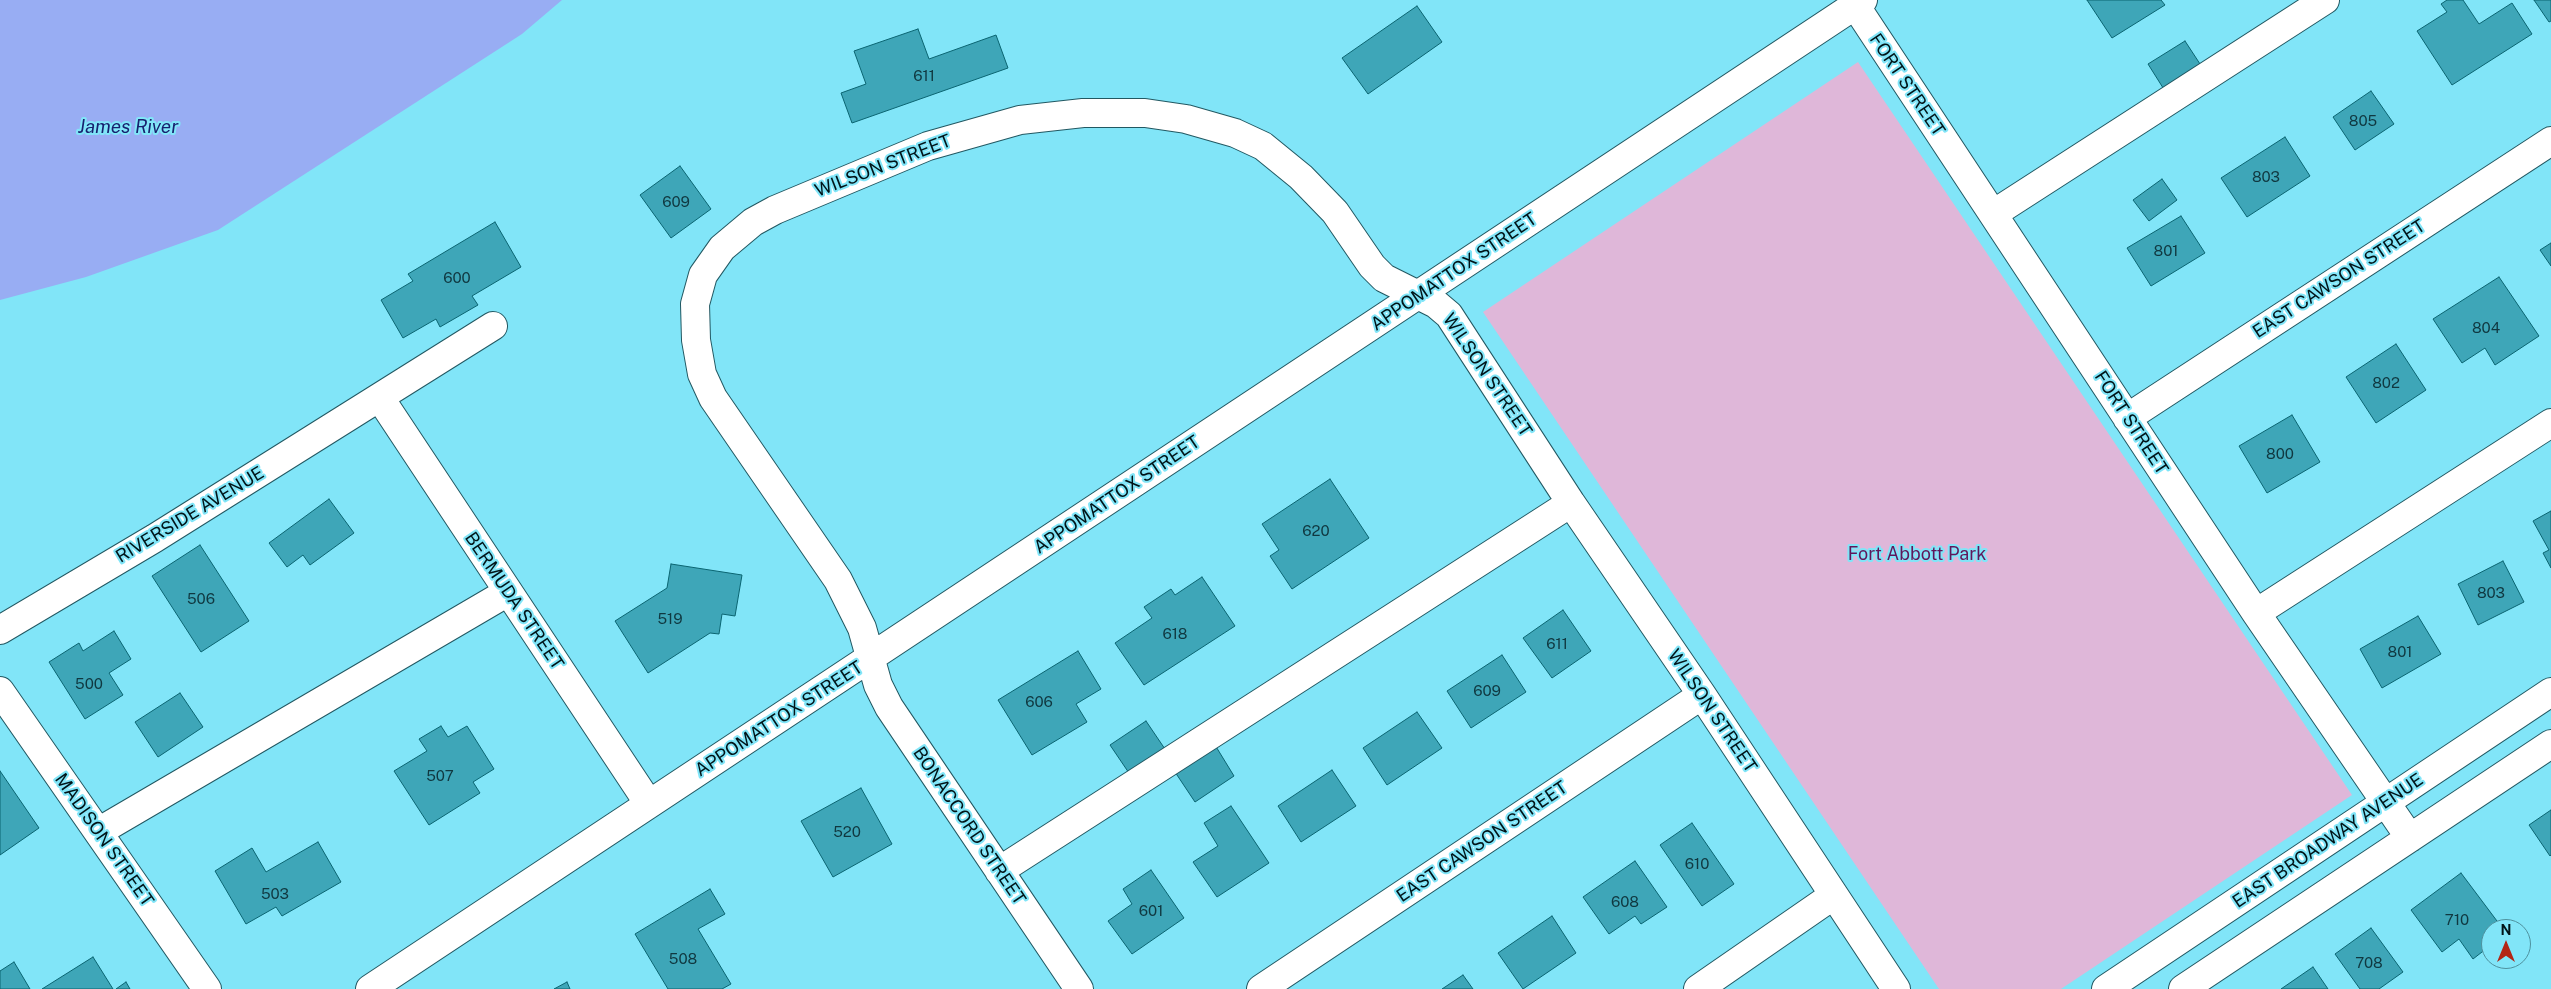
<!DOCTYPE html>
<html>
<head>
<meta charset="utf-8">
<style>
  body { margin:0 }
  #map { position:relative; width:2551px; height:989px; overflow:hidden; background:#81e5f8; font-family:"Public Sans",sans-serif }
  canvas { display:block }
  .north { position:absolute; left:2481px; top:919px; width:50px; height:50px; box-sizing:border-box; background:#81e5f8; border:1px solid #4e919e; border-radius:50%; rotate:0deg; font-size:14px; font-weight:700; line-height:20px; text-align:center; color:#011418 }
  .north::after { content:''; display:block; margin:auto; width:18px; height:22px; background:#b32514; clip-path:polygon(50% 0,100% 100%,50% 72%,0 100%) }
</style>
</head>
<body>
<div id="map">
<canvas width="2551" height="989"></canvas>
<div class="north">N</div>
</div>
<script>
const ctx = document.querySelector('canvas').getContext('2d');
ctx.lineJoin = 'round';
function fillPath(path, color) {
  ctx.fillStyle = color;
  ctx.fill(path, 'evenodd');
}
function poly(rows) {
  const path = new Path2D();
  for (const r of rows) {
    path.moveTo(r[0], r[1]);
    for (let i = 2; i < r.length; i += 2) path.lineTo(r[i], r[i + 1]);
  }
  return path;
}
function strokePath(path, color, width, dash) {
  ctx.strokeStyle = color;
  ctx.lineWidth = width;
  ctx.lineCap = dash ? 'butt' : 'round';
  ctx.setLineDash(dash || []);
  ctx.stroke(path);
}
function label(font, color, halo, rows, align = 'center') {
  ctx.font = font + ' "Public Sans",sans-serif';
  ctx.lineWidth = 4;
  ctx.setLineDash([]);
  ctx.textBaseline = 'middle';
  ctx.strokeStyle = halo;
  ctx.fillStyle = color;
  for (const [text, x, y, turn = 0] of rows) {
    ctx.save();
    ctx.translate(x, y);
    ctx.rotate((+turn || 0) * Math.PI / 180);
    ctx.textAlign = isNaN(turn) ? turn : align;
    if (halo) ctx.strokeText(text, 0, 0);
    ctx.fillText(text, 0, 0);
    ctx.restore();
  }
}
fillPath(poly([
  [1858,62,2352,795,2061,989,1939,989,1483,312]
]), '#dfb7d9');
fillPath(poly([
  [0,0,562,0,522,34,218,230,86,277,0,300]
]), '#98adf3');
const building = poly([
  [2087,0,2161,0,2165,5,2112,38,2087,0],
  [2447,0,2463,0,2479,24,2512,3,2532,34,2452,85,2417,31,2447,12,2441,4,2447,0],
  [2534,0,2551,0,2551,21,2549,22,2534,0],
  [1417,6,1442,42,1368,94,1342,58,1417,6],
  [918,29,929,59,996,35,1008,68,852,123,841,93,866,84,854,51,918,29],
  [2185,41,2202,67,2165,91,2148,64,2185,41],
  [2371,91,2394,124,2355,150,2333,117,2371,91],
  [2285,137,2310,176,2247,217,2221,178,2285,137],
  [680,166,711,209,671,238,640,195,680,166],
  [2162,179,2177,200,2149,221,2133,200,2162,179],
  [2181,216,2205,253,2151,286,2127,248,2181,216],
  [495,222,521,267,472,296,478,305,440,327,436,319,403,338,381,300,413,281,408,274,495,222],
  [2551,243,2551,266,2540,250,2551,243],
  [2499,277,2539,336,2495,365,2485,348,2462,363,2433,319,2499,277],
  [2396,344,2426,390,2376,423,2346,377,2396,344],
  [2292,415,2320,462,2267,493,2239,446,2292,415],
  [1330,479,1369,538,1292,589,1270,556,1279,550,1262,524,1330,479],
  [329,499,354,533,310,565,303,555,287,567,269,543,329,499],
  [2551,511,2551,568,2543,553,2549,550,2533,521,2551,511],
  [200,545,249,621,201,652,152,576,200,545],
  [2503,561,2524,602,2478,625,2458,584,2503,561],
  [671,564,742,575,735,616,722,614,719,634,710,633,648,673,615,621,667,588,671,564],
  [1202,577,1235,626,1144,685,1115,643,1152,618,1144,607,1171,589,1175,595,1202,577],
  [1563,610,1591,651,1552,678,1523,638,1563,610],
  [2418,616,2441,654,2382,688,2360,649,2418,616],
  [114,631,131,659,109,673,123,695,85,719,49,662,79,643,83,651,114,631],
  [1078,651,1101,689,1076,704,1087,722,1032,755,998,700,1078,651],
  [1502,655,1526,692,1471,728,1447,691,1502,655],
  [180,693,203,727,158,757,135,722,180,693],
  [1417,712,1442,748,1387,785,1363,748,1417,712],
  [1146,721,1167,752,1131,776,1110,745,1146,721],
  [441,726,448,737,467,726,494,769,473,782,480,793,429,825,394,771,427,751,419,739,441,726],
  [1215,745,1234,776,1195,802,1175,772,1215,745],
  [1332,770,1356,806,1301,842,1278,806,1332,770],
  [0,771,39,828,0,855,0,771],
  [861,788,892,844,833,877,801,821,861,788],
  [1231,806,1269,863,1217,897,1193,862,1218,846,1204,823,1231,806],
  [2551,810,2551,855,2550,856,2529,825,2551,810],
  [1692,823,1734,884,1702,906,1660,845,1692,823],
  [318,842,341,882,282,916,276,907,246,924,215,871,252,848,266,872,318,842],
  [1635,861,1667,907,1641,924,1635,916,1609,934,1583,897,1635,861],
  [1151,870,1184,918,1132,954,1108,921,1132,904,1123,889,1151,870],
  [2461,873,2503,929,2491,929,2491,945,2473,959,2459,939,2442,952,2411,910,2461,873],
  [710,889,725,914,698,929,731,984,722,989,668,989,635,934,710,889],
  [1552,916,1576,953,1523,989,1498,953,1552,916],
  [2371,928,2403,972,2379,989,2360,989,2335,954,2371,928],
  [93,957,113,989,42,989,93,957],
  [14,962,30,989,0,989,0,971,14,962],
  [2313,967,2328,989,2281,989,2313,967],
  [1463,975,1473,989,1442,989,1463,975],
  [126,982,130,989,116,989,126,982],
  [567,982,570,989,554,989,567,982]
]);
fillPath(building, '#3ea6b8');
strokePath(building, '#0a6471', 1);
const minor = poly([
  [1855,5,2256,613,2410,838],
  [1993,214,2325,0],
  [380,398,649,804],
  [2127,418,2551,141],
  [2256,613,2551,423],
  [0,630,155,538,493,326],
  [0,691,207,989],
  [98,832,508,592],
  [999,871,1571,503],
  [370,989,1863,0],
  [1079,989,889,707,878,685,862,628,838,580,713,398,702,374,696,340,695,304,703,275,722,248,753,222,775,210,928,146,1020,120,1083,113,1145,113,1186,119,1235,133,1263,146,1301,177,1335,212,1372,266,1384,278,1436,304,1449,315,1571,503,1702,695,1896,989],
  [1261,989,1702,695],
  [1698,989,1834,895],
  [2106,989,2551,692],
  [2183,989,2551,744]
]);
strokePath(minor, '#225862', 30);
strokePath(minor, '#fff', 28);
label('15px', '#103840', null, [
  ["611",924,76],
  ["805",2363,121],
  ["803",2266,177],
  ["609",676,202],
  ["801",2166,251],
  ["600",457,278],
  ["804",2486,328],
  ["802",2386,383],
  ["800",2280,454],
  ["620",1316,531],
  ["803",2491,593],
  ["506",201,599],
  ["519",670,619],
  ["618",1175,634],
  ["611",1557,644],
  ["801",2400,652],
  ["500",89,684],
  ["609",1487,691],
  ["606",1039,702],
  ["507",440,776],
  ["520",847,832],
  ["610",1697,864],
  ["503",275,894],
  ["608",1625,902],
  ["601",1151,911],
  ["710",2457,920],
  ["508",683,959],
  ["708",2369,963]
]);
label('18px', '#011418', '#81e5f8', [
  ["FORT STREET",1907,85,56],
  ["WILSON STREET",883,166,-21],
  ["APPOMATTOX STREET",1454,272,-34],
  ["EAST CAWSON STREET",2339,279,-33],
  ["WILSON STREET",1487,375,56],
  ["FORT STREET",2131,423,57],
  ["APPOMATTOX STREET",1117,495,-34],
  ["RIVERSIDE AVENUE",190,515,-31],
  ["BERMUDA STREET",514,601,56],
  ["WILSON STREET",1712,711,56],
  ["APPOMATTOX STREET",779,719,-33],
  ["BONACCORD STREET",969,826,56],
  ["MADISON STREET",104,840,55],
  ["EAST BROADWAY AVENUE",2328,841,-34],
  ["EAST CAWSON STREET",1482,842,-34]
]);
label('18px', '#60175b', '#81e5f8', [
  ["Fort Abbott Park",1917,554]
]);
label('italic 19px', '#18206e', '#81e5f8', [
  ["James River",128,127]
]);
</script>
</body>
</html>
